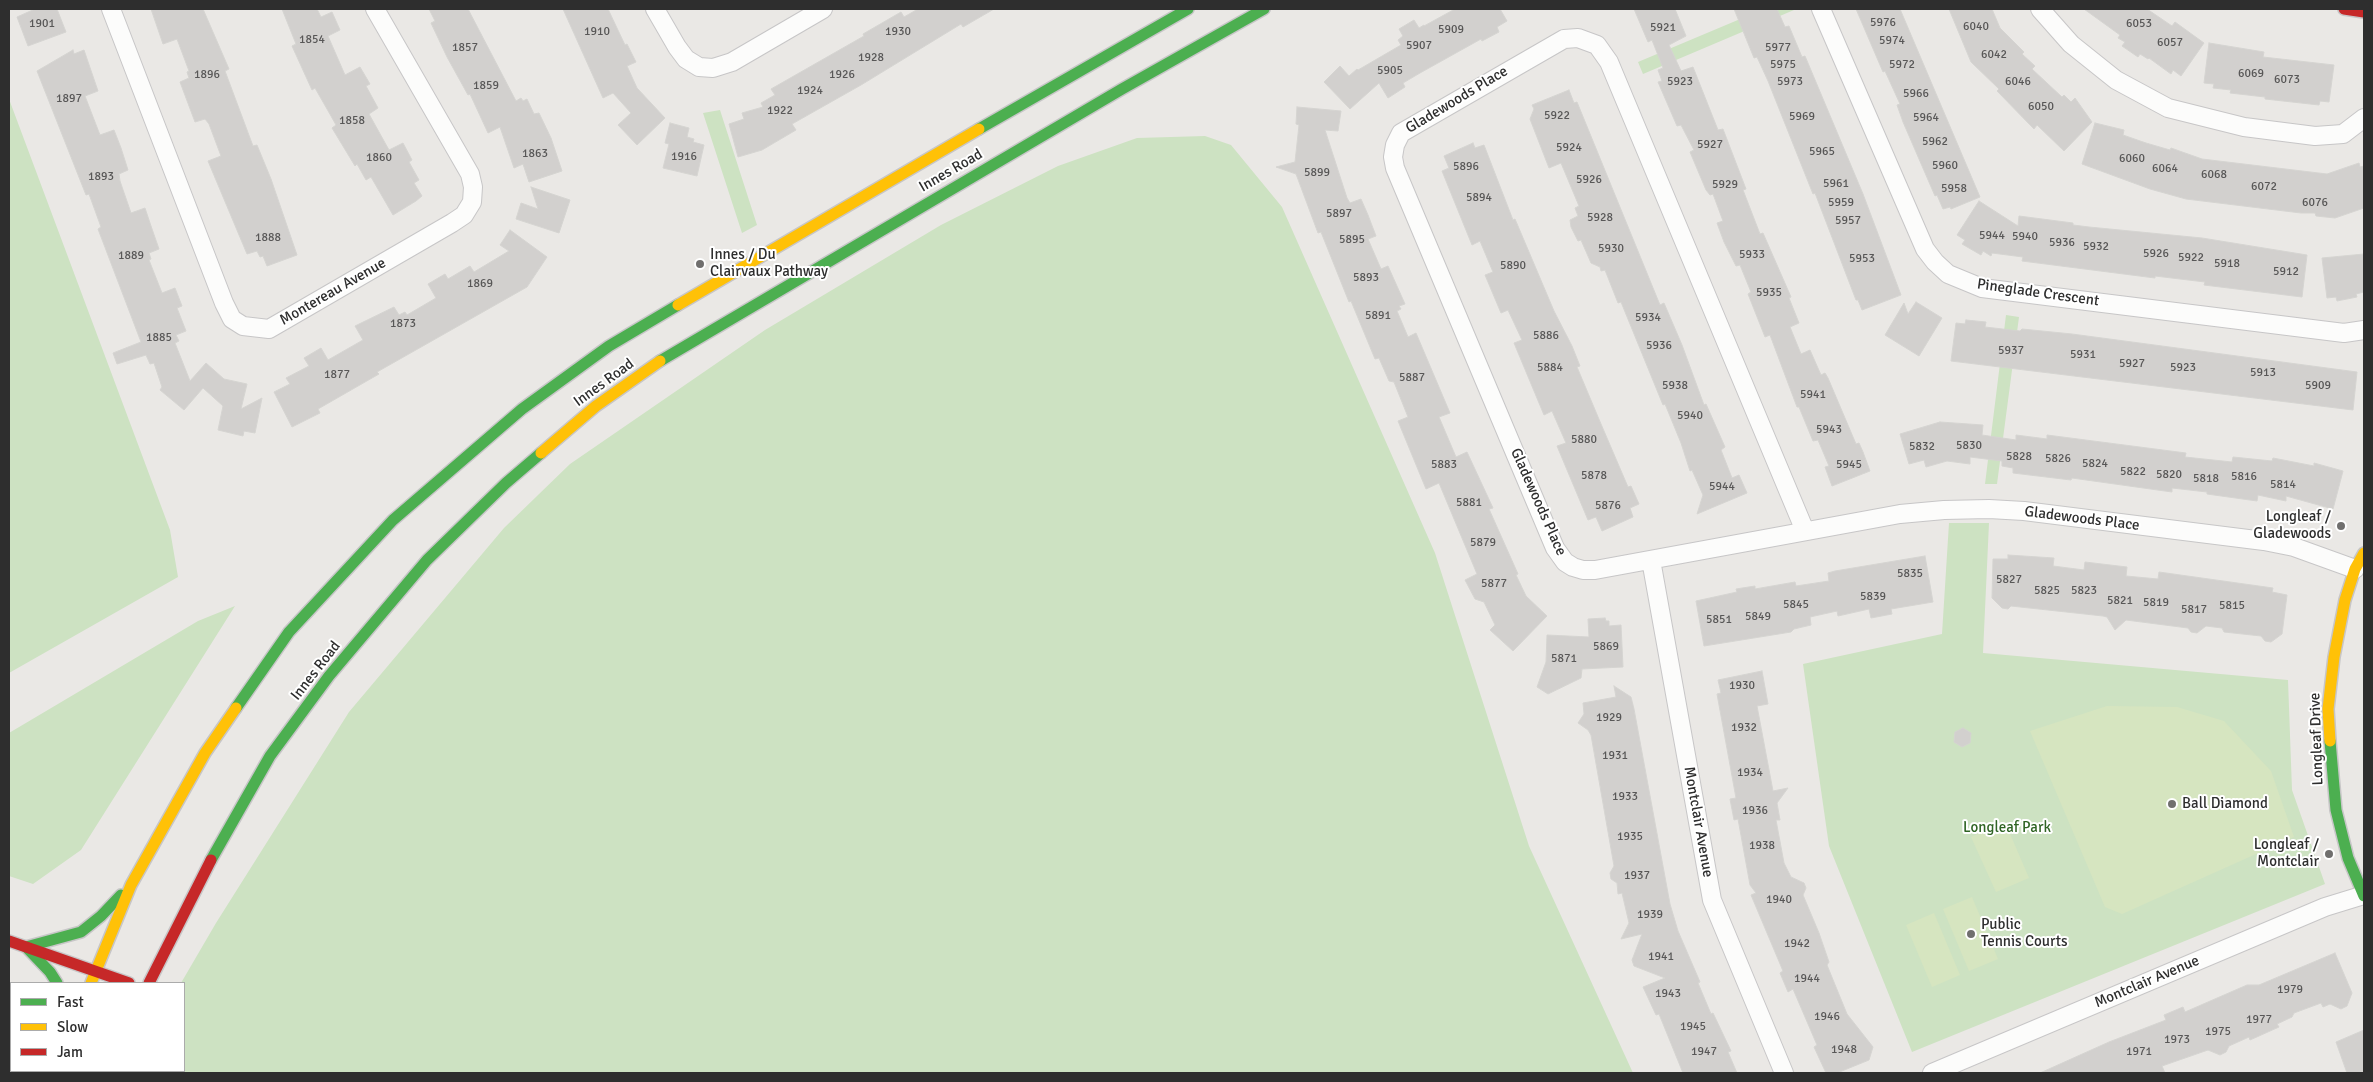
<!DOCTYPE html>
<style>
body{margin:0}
#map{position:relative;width:2373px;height:1082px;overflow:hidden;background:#eae8e5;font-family:Signika,sans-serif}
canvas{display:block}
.frame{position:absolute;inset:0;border:10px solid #2e2e2e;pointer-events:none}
.legend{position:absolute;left:10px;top:982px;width:175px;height:90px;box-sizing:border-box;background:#fff;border:1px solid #ababab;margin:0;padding:6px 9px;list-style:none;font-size:15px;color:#2e2e2e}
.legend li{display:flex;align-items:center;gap:10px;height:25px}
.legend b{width:25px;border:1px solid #ababab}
</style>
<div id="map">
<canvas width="2373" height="1082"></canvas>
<div class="frame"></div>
<ul class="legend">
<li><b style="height:6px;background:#4caf50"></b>Fast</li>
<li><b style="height:6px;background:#ffc107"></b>Slow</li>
<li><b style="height:6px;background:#c62828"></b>Jam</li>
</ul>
</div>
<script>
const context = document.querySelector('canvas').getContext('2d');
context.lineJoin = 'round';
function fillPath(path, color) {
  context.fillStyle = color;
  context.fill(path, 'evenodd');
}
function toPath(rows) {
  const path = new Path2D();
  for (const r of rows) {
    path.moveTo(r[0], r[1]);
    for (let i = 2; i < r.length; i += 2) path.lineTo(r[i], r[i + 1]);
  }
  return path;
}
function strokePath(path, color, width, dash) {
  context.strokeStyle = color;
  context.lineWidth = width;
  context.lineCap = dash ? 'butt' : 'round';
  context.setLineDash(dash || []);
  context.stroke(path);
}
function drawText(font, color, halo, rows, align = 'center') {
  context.font = font + ' Signika,sans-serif';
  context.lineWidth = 4;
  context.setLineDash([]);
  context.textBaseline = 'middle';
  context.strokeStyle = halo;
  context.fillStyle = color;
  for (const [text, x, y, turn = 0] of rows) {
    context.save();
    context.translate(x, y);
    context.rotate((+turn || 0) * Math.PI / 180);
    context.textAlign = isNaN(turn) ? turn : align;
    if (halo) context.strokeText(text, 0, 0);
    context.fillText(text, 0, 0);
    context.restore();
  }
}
const green = toPath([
 [1764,9,1794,10,1643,74,1638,62],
 [9,99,170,530,178,577,9,673],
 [720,110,757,225,742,233,703,113],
 [1205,136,1231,145,1282,207,1435,553,1529,846,1633,1073,142,1073,143,1071,184,1071,184,983,181,983,216,923,349,712,504,528,570,464,765,330,941,225,1058,166,1137,138],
 [2006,315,2019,317,1997,484,1985,484],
 [1949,523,1989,523,1983,653,2288,680,2292,790,2325,884,1912,1052,1829,846,1803,664,1942,634],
 [235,606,81,850,33,884,9,876,9,733,198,621]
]);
const pitch = toPath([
 [2107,706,2177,707,2224,721,2271,771,2294,837,2122,914,2105,907,2030,731],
 [2005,822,2029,878,1996,892,1971,837],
 [1972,897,1998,959,1969,971,1943,909],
 [1934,913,1960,975,1932,987,1906,925]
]);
const building = toPath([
 [35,9,57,9,66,32,28,46,17,17,35,9],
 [151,9,203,9,229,69,225,71,253,146,257,145,271,179,297,255,267,266,263,256,260,257,257,251,247,254,208,161,221,156,209,124,205,119,195,122,180,82,189,78,187,72,189,71,177,39,163,44,151,9],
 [282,9,317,9,321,17,332,12,340,30,328,36,345,75,360,67,370,84,366,86,378,108,369,114,389,150,403,143,412,160,409,162,419,180,414,183,422,196,416,201,393,215,371,177,366,180,357,164,355,166,332,128,336,125,331,116,315,88,312,90,292,46,296,44,282,9],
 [429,9,468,9,516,101,521,98,523,101,527,99,534,114,539,113,551,138,562,171,529,182,523,164,514,168,500,127,488,133,470,94,468,95,447,57,431,23,435,21,429,9],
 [563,9,608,9,625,45,627,44,636,62,627,66,637,88,665,118,637,145,618,125,631,113,613,93,603,98,563,9],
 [918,9,994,9,963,27,961,24,861,85,792,124,796,130,762,150,738,157,729,124,744,119,742,113,763,107,761,103,775,95,771,89,864,36,863,34,901,12,904,17,918,9],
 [1455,9,1500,9,1507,21,1497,27,1499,32,1482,41,1481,39,1420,73,1403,83,1405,87,1388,98,1379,83,1350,109,1324,82,1340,66,1349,76,1357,69,1358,70,1401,45,1398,40,1403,36,1399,29,1414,20,1419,28,1424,25,1424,26,1455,9],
 [1634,9,1675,9,1686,36,1669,45,1681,71,1693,67,1718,130,1723,129,1746,189,1743,190,1760,234,1763,233,1791,297,1789,298,1799,323,1790,327,1801,354,1810,350,1821,375,1825,373,1828,378,1856,444,1859,443,1863,452,1870,471,1832,486,1825,467,1829,466,1818,440,1813,441,1799,407,1797,407,1770,335,1765,337,1748,294,1751,292,1740,265,1736,266,1724,242,1717,223,1723,221,1713,194,1710,195,1706,190,1690,152,1694,150,1681,125,1677,126,1658,82,1662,81,1658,70,1663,68,1652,40,1648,42,1634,9],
 [1734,9,1777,9,1785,27,1789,26,1802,57,1805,56,1863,194,1901,295,1862,310,1858,300,1856,300,1815,193,1813,194,1768,81,1757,57,1754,58,1734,9],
 [1856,9,1900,9,1980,197,1951,209,1950,207,1943,209,1937,195,1935,196,1903,122,1897,105,1900,104,1885,71,1883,72,1856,9],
 [1949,9,1992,9,2000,28,2024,52,2022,54,2035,66,2032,69,2062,97,2064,95,2071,102,2075,98,2092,122,2064,151,2037,125,2034,129,1997,91,1999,89,1971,62,1949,9],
 [2084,9,2147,9,2172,26,2175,22,2204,43,2181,76,2173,70,2171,74,2149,58,2148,59,2140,54,2138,57,2122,46,2125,42,2118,38,2120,35,2084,9],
 [2209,43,2264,52,2263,57,2334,65,2329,102,2320,101,2319,105,2265,99,2265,97,2230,93,2231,90,2213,88,2214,84,2204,83,2209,43],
 [73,50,74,54,84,50,98,91,85,96,100,135,114,130,121,148,128,170,119,174,120,181,131,213,145,208,151,226,159,249,149,253,151,259,149,260,162,293,175,288,182,306,177,308,186,331,176,335,179,341,175,343,190,381,206,363,224,379,247,384,241,409,262,398,255,433,244,431,243,436,218,430,223,406,203,388,184,410,160,390,162,387,154,363,150,364,146,355,117,364,113,353,141,342,98,229,101,227,89,194,86,195,37,71,73,50],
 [1569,90,1574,103,1577,102,1660,305,1664,303,1682,345,1704,405,1706,404,1725,447,1721,450,1732,478,1739,475,1747,493,1697,514,1703,495,1692,470,1690,471,1681,443,1665,404,1663,405,1621,302,1618,303,1605,270,1601,271,1600,267,1591,263,1581,240,1578,241,1571,227,1570,220,1578,216,1575,208,1579,206,1561,163,1549,168,1530,119,1534,109,1532,105,1569,90],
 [1297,107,1341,111,1338,131,1325,130,1347,198,1350,203,1361,199,1368,215,1376,236,1368,239,1381,269,1388,266,1405,304,1399,306,1401,309,1397,311,1408,337,1416,333,1450,413,1439,417,1456,457,1467,452,1493,508,1489,509,1518,574,1516,575,1526,596,1547,616,1513,651,1490,630,1495,625,1484,602,1475,599,1465,580,1477,574,1439,483,1426,489,1398,421,1408,417,1394,382,1389,381,1379,358,1375,359,1351,301,1349,302,1321,232,1318,233,1296,174,1276,167,1295,162,1299,125,1296,124,1297,107],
 [670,123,689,128,687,137,694,139,693,142,704,145,697,176,663,168,669,144,665,143,670,123],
 [2095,123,2124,130,2123,135,2146,143,2170,150,2171,148,2202,159,2327,174,2359,163,2360,167,2364,166,2364,208,2335,218,2316,216,2315,213,2301,213,2186,199,2150,189,2082,164,2095,123],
 [1473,143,1475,148,1484,145,1513,220,1515,219,1554,311,1572,346,1580,366,1577,367,1601,424,1628,487,1631,486,1639,504,1630,508,1633,517,1602,531,1596,517,1588,520,1557,446,1566,443,1552,411,1544,415,1514,343,1522,340,1508,310,1501,313,1485,275,1493,272,1480,241,1472,245,1442,171,1449,168,1444,156,1473,143],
 [531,187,570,200,559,233,516,219,521,203,538,209,531,187],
 [1979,201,2018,226,2019,216,2073,223,2073,225,2089,227,2202,238,2307,255,2302,297,2204,285,2205,282,2155,276,2155,278,2022,261,2023,257,1992,253,1991,256,1983,251,1981,255,1962,244,1965,240,1957,235,1979,201],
 [510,230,547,257,527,287,377,372,379,374,318,409,320,413,292,427,274,392,290,384,286,378,309,366,304,358,321,348,328,360,363,340,355,326,394,307,399,315,405,312,407,315,436,298,428,284,445,274,448,279,470,266,474,272,509,251,500,245,510,230],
 [2364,254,2364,292,2356,294,2357,297,2337,301,2336,297,2327,298,2322,258,2364,254],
 [1916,302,1942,318,1919,356,1885,335,1904,303,1908,314,1916,302],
 [1966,320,1986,322,1985,327,2020,331,2022,329,2072,334,2357,372,2353,410,1951,361,1956,323,1965,324,1966,320],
 [1940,422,1983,425,1982,435,2016,440,2016,435,2047,439,2047,435,2186,453,2185,457,2232,462,2233,457,2272,461,2273,458,2314,466,2314,463,2343,471,2333,509,2286,496,2286,501,2258,495,2257,501,2207,494,2207,492,2172,488,2172,492,2072,478,2071,480,2013,473,2013,468,2002,466,2002,461,1970,457,1970,464,1947,461,1926,467,1924,460,1909,464,1900,434,1940,422],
 [2008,555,2054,558,2053,566,2084,570,2085,562,2127,567,2126,576,2158,579,2159,572,2273,588,2272,592,2287,595,2282,634,2271,642,2265,641,2261,636,2224,632,2222,628,2206,626,2197,633,2191,632,2188,628,2126,620,2115,630,2107,617,2103,616,2011,606,2008,609,2002,608,1992,598,1993,559,2008,559,2008,555],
 [1925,556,1933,602,1891,609,1892,614,1871,618,1869,609,1838,616,1837,611,1810,617,1811,625,1794,629,1791,632,1704,646,1696,601,1737,592,1736,589,1755,586,1755,589,1795,582,1796,586,1829,581,1828,573,1835,571,1925,556],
 [1605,618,1606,621,1609,621,1609,626,1621,625,1623,667,1582,669,1581,678,1548,694,1537,687,1546,662,1547,635,1589,637,1588,619,1605,618],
 [1762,671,1768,704,1757,706,1773,791,1788,788,1777,803,1780,820,1776,820,1784,863,1791,877,1804,883,1806,888,1803,895,1819,933,1829,962,1827,965,1847,1014,1873,1047,1869,1060,1837,1073,1826,1073,1814,1047,1817,1045,1793,989,1788,992,1780,973,1783,971,1751,895,1756,893,1750,885,1738,819,1734,820,1730,799,1736,798,1717,694,1721,693,1718,680,1762,671],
 [1614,686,1631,697,1634,709,1670,904,1678,931,1700,982,1698,983,1711,1014,1713,1013,1731,1051,1728,1052,1737,1073,1683,1073,1659,1014,1656,1015,1643,987,1665,978,1634,966,1632,960,1642,934,1621,939,1629,923,1622,893,1618,894,1617,883,1611,879,1610,873,1614,866,1591,735,1588,730,1578,723,1584,714,1583,703,1616,697,1614,686],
 [1963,728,1971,733,1970,743,1962,747,1954,742,1955,732,1963,728],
 [2335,953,2352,993,2347,1006,2341,1009,2330,1004,2323,1007,2321,1003,2294,1013,2292,1017,2277,1024,2279,1027,2250,1040,2249,1037,2229,1046,2226,1052,2220,1055,2208,1050,2162,1066,2165,1073,2040,1073,2109,1042,2166,1020,2164,1015,2183,1007,2185,1012,2247,985,2259,985,2335,953],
 [2364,1030,2364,1073,2347,1073,2336,1042,2364,1030]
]);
const street = toPath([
 [111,9,224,303,232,319,243,326,269,329,452,223,464,215,472,202,473,187,470,174,375,9],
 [655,9,677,47,686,59,699,67,713,68,732,62,823,9],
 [1821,9,1925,249,1935,262,1948,274,1982,288,2344,333,2364,330],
 [2040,9,2071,44,2116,80,2168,108,2244,127,2315,136,2343,134,2364,118],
 [1805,531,1609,62,1597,45,1578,38,1564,39,1401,133,1395,145,1393,157,1395,168,1555,548,1565,562,1573,567,1583,570,1595,570,1900,514,1944,510,1989,509,2024,511,2264,541,2294,547,2355,569],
 [1651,560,1712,900,1784,1073],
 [1932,1073,2325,907,2364,895]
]);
const fast = toPath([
 [979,129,1188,9],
 [660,361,1122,89,1264,9],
 [236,708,289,632,393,520,522,409,609,346,678,305],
 [2330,741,2336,810,2348,858,2364,896],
 [211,860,270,756,329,676,427,560,506,483,541,453],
 [26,947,81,932,101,916,121,895],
 [28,949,50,972,57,983],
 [59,1073,60,1071],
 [114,1073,115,1071]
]);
const slow = toPath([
 [678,305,979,129],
 [541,453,596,406,660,361],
 [2330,741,2328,709,2334,657,2345,600,2355,569,2364,553],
 [91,983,131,885,205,753,236,708]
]);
const jam = toPath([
 [2344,9,2364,12],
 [9,941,129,983],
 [149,983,211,860]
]);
const markers = [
 [700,264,5,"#706f6e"],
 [2341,526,5,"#706f6e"],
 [2172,804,5,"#706f6e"],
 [2329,854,5,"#706f6e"],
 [1971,934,5,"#706f6e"]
];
const numberNames = [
 ["5976",1883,23],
 ["1901",42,24],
 ["6053",2139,24],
 ["6040",1976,27],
 ["5921",1663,28],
 ["5909",1451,30],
 ["1910",597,32],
 ["1930",898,32],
 ["1854",312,40],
 ["5974",1892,41],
 ["6057",2170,43],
 ["5907",1419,46],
 ["1857",465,48],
 ["5977",1778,48],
 ["6042",1994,55],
 ["1928",871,58],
 ["5975",1783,65],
 ["5972",1902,65],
 ["5905",1390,71],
 ["6069",2251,74],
 ["1896",207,75],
 ["1926",842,75],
 ["6073",2287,80],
 ["5923",1680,82],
 ["5973",1790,82],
 ["6046",2018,82],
 ["1859",486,86],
 ["1924",810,91],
 ["5966",1916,94],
 ["1897",69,99],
 ["6050",2041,107],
 ["1922",780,111],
 ["5922",1557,116],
 ["5969",1802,117],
 ["5964",1926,118],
 ["1858",352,121],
 ["5962",1935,142],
 ["5927",1710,145],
 ["5924",1569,148],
 ["5965",1822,152],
 ["1863",535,154],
 ["1916",684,157],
 ["1860",379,158],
 ["6060",2132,159],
 ["5960",1945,166],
 ["5896",1466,167],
 ["6064",2165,169],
 ["5899",1317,173],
 ["6068",2214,175],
 ["1893",101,177],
 ["5926",1589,180],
 ["5961",1836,184],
 ["5929",1725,185],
 ["6072",2264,187],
 ["5958",1954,189],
 ["5894",1479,198],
 ["5959",1841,203],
 ["6076",2315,203],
 ["5897",1339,214],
 ["5928",1600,218],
 ["5957",1848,221],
 ["5944",1992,236],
 ["5940",2025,237],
 ["1888",268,238],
 ["5895",1352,240],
 ["5936",2062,243],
 ["5932",2096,247],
 ["5930",1611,249],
 ["5926",2156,254],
 ["5933",1752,255],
 ["1889",131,256],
 ["5922",2191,258],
 ["5953",1862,259],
 ["5918",2227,264],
 ["5890",1513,266],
 ["5912",2286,272],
 ["5893",1366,278],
 ["1869",480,284],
 ["5935",1769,293],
 ["5891",1378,316],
 ["5934",1648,318],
 ["1873",403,324],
 ["5886",1546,336],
 ["1885",159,338],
 ["5936",1659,346],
 ["5937",2011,351],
 ["5931",2083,355],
 ["5927",2132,364],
 ["5884",1550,368],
 ["5923",2183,368],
 ["5913",2263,373],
 ["1877",337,375],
 ["5887",1412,378],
 ["5938",1675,386],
 ["5909",2318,386],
 ["5941",1813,395],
 ["5940",1690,416],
 ["5943",1829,430],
 ["5880",1584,440],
 ["5830",1969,446],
 ["5832",1922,447],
 ["5828",2019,457],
 ["5826",2058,459],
 ["5824",2095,464],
 ["5883",1444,465],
 ["5945",1849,465],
 ["5822",2133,472],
 ["5820",2169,475],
 ["5878",1594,476],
 ["5816",2244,477],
 ["5818",2206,479],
 ["5814",2283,485],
 ["5944",1722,487],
 ["5881",1469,503],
 ["5876",1608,506],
 ["5879",1483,543],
 ["5835",1910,574],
 ["5827",2009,580],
 ["5877",1494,584],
 ["5825",2047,591],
 ["5823",2084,591],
 ["5839",1873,597],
 ["5821",2120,601],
 ["5819",2156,603],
 ["5845",1796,605],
 ["5815",2232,606],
 ["5817",2194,610],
 ["5849",1758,617],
 ["5851",1719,620],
 ["5869",1606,647],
 ["5871",1564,659],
 ["1930",1742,686],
 ["1929",1609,718],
 ["1932",1744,728],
 ["1931",1615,756],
 ["1934",1750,773],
 ["1933",1625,797],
 ["1936",1755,811],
 ["1935",1630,837],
 ["1938",1762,846],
 ["1937",1637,876],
 ["1940",1779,900],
 ["1939",1650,915],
 ["1942",1797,944],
 ["1941",1661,957],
 ["1944",1807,979],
 ["1979",2290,990],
 ["1943",1668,994],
 ["1946",1827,1017],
 ["1977",2259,1020],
 ["1945",1693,1027],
 ["1975",2218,1032],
 ["1973",2177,1040],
 ["1948",1844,1050],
 ["1947",1704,1052],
 ["1971",2139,1052]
];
const streetNames = [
 ["Gladewoods Place",1457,100,-31],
 ["Innes Road",951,171,-30],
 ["Montereau Avenue",333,292,-30],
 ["Pineglade Crescent",2038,293,8],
 ["Innes Road",604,383,-36],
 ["Gladewoods Place",1538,502,66],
 ["Gladewoods Place",2082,519,7],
 ["Innes Road",316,671,-52],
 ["Longleaf Drive",2317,739,-92],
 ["Montclair Avenue",1698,822,80],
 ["Montclair Avenue",2147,982,-23]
];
const poiNames = [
 ["Innes / Du",710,255],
 ["Clairvaux Pathway",710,272],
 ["Longleaf /",2331,517,"right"],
 ["Gladewoods",2331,534,"right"],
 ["Ball Diamond",2182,804],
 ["Longleaf /",2319,845,"right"],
 ["Montclair",2319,862,"right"],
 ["Public",1981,925],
 ["Tennis Courts",1981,942]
];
const parkNames = [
 ["Longleaf Park",2007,828]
];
fillPath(green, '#cde2c2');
fillPath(pitch, '#d6e5c0');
fillPath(building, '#d2d0ce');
strokePath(building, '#d5d4d1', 1);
strokePath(street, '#c7c6c7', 20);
strokePath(fast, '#c7c6c7', 14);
strokePath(slow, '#c7c6c7', 14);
strokePath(jam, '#c7c6c7', 14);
strokePath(street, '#fcfcfb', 18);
strokePath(fast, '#4caf50', 11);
strokePath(slow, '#ffc107', 11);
strokePath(jam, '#c62828', 11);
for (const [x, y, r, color] of markers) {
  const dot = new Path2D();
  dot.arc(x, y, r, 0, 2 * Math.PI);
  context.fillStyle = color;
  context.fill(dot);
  strokePath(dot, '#fff', 2);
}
drawText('12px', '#585757', null, numberNames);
drawText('15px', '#2e2e2e', '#fff', streetNames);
drawText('15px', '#2e2e2e', '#fff', poiNames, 'left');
drawText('15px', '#2f6424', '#fff', parkNames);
</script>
